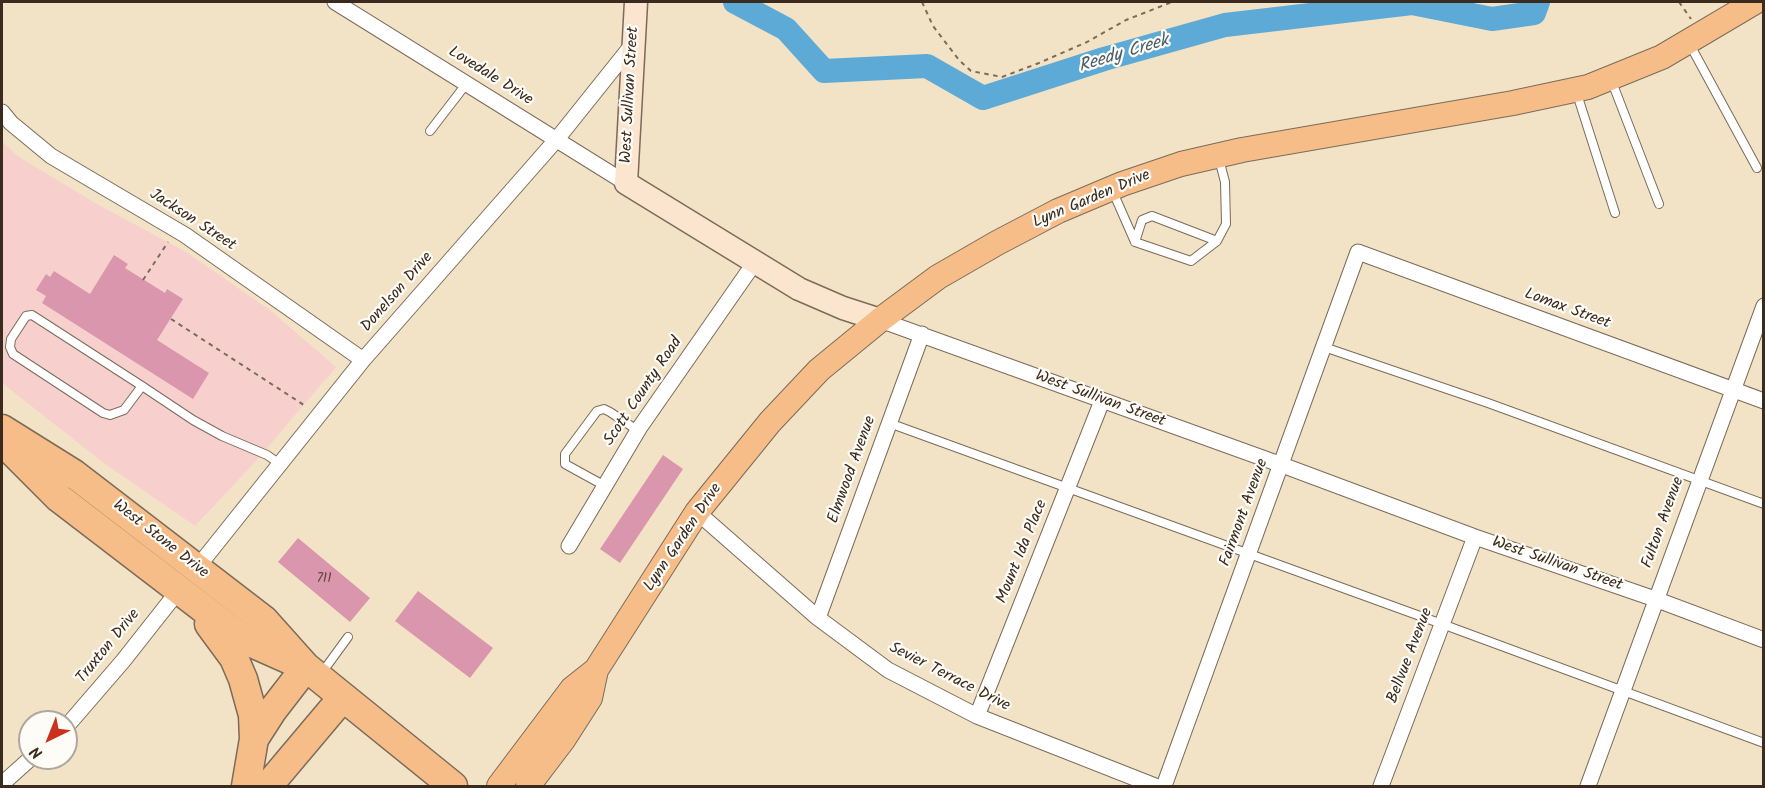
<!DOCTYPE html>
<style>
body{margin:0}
#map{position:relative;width:1765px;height:788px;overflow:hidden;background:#f2e3c6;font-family:Kalam,sans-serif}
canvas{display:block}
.frame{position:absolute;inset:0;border:3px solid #3b2a1e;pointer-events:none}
.north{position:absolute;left:18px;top:710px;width:60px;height:60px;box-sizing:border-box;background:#fdfcf7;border:2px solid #afa8a0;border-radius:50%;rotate:223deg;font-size:16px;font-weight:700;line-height:24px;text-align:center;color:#3b2a1e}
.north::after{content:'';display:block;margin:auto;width:21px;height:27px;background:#c8321e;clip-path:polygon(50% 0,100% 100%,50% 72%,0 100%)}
</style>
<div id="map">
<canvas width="1765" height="788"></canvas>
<div class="frame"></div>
<div class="north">N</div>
</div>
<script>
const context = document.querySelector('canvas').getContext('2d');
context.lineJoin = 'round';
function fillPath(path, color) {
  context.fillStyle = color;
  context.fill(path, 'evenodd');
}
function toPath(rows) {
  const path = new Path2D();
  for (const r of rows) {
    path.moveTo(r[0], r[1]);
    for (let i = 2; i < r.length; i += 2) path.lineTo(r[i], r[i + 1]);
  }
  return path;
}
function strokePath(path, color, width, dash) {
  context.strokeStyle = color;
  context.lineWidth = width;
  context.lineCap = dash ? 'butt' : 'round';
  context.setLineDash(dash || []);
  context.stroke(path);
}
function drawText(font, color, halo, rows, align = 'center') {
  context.font = font + ' Kalam,sans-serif';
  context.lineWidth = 4.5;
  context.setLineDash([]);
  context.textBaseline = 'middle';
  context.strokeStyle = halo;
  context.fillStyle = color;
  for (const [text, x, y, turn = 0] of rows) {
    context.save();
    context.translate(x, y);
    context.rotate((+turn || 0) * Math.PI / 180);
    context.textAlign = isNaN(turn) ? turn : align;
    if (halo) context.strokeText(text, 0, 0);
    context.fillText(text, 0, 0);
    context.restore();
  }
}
const built = toPath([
 [2,141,16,155,95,203,186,252,270,310,336,367,256,461,195,526,105,464,2,383]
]);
const river = toPath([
 [735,2,786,29,824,71,927,66,983,98,1104,59,1225,25,1412,3,1492,19,1534,13,1538,2]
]);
const building = toPath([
 [114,255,128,264,125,268,165,293,167,289,183,299,157,340,209,373,193,399,42,303,46,296,36,290,46,274,50,277,54,271,90,294],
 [663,455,683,469,620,563,600,549],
 [298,538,370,598,350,622,278,562],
 [418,591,493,648,470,678,395,621]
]);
const path = toPath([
 [922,2,933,26,959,60,971,71,1002,77,1039,63,1087,42,1126,20,1172,2],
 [1679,2,1691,19],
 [143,280,168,242],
 [171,319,307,407]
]);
const lane = toPath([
 [1689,43,1757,168],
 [1612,82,1659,204],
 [1577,94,1615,213],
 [430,131,467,83],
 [1113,192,1135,242,1191,261,1217,241,1226,224,1225,182,1219,159],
 [1135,242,1142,220,1152,216,1217,241],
 [1324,347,1488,403,1764,504],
 [142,386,124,410,110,415,103,413,13,354,10,347,11,339,26,316,32,315,142,386,193,420,222,436,267,455,280,464],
 [889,423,1442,624,1764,743],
 [605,486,565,464,565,454,597,411,604,409,610,412,637,430],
 [321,674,348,637]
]);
const street = toPath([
 [335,2,626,183],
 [2,112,11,123,51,156,185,235,363,360],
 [880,320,1282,465,1475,537,1655,599,1764,640],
 [697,512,818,618,888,670,977,716,1155,786],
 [569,546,640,427,755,262],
 [196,569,363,360,557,139,633,44],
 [818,618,922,334],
 [977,716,1102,401],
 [66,727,123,661,179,590],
 [2,784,31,758],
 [1164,786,1358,252,1764,401],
 [1381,786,1475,537],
 [1588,786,1764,306]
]);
const secondary = toPath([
 [636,2,626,183,799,289,843,308,880,320]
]);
const primary = toPath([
 [499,786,572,689,596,670,697,512,770,422,819,370,880,320,938,277,997,243,1058,211,1122,184,1181,164,1242,150,1513,103,1588,87,1662,57,1755,2],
 [528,786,563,740,590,698,596,670]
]);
const highway = toPath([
 [2,429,74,474,264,620,306,667,453,786],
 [5,444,59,498,243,639,297,663],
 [209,624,234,658,243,679,253,715,254,739,246,786],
 [254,739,272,711,306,667],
 [268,786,343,697]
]);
const numberNames = [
 ["711",324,580]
];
const streetNames = [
 ["Lovedale Drive",490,77,32],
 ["West Sullivan Street",631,95,-87],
 ["Lynn Garden Drive",1092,200,-23],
 ["Jackson Street",192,221,33],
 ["Donelson Drive",398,293,-49],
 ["Lomax Street",1567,310,20],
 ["Scott County Road",644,392,-56],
 ["West Sullivan Street",1100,400,20],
 ["Elmwood Avenue",853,470,-70],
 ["Fairmont Avenue",1245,513,-70],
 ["Fulton Avenue",1664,523,-70],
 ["Lynn Garden Drive",684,538,-56],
 ["West Stone Drive",160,540,38],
 ["Mount Ida Place",1023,552,-68],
 ["West Sullivan Street",1557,565,19],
 ["Truxton Drive",109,647,-51],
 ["Bellvue Avenue",1411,656,-69],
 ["Sevier Terrace Drive",949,678,27]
];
const waterNames = [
 ["Reedy Creek",1124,55,-17]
];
fillPath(built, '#f7d0cd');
strokePath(river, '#5daad6', 24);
fillPath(building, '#da96ac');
strokePath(lane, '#7b6b59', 10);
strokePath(street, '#7b6b59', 17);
strokePath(secondary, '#7b6b59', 25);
strokePath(primary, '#7b6b59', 26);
strokePath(highway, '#7b6b59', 31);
strokePath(path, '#7b6b59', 2, [4.5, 4.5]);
strokePath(lane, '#fff', 8);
strokePath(street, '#fff', 15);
strokePath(secondary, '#fce5cf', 22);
strokePath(primary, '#f7bd88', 24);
strokePath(highway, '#f7bd88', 28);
drawText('14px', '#634542', null, numberNames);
drawText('16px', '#3b2a1e', '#fdfcf7', streetNames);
drawText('italic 18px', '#495d68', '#fdfcf7', waterNames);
</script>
